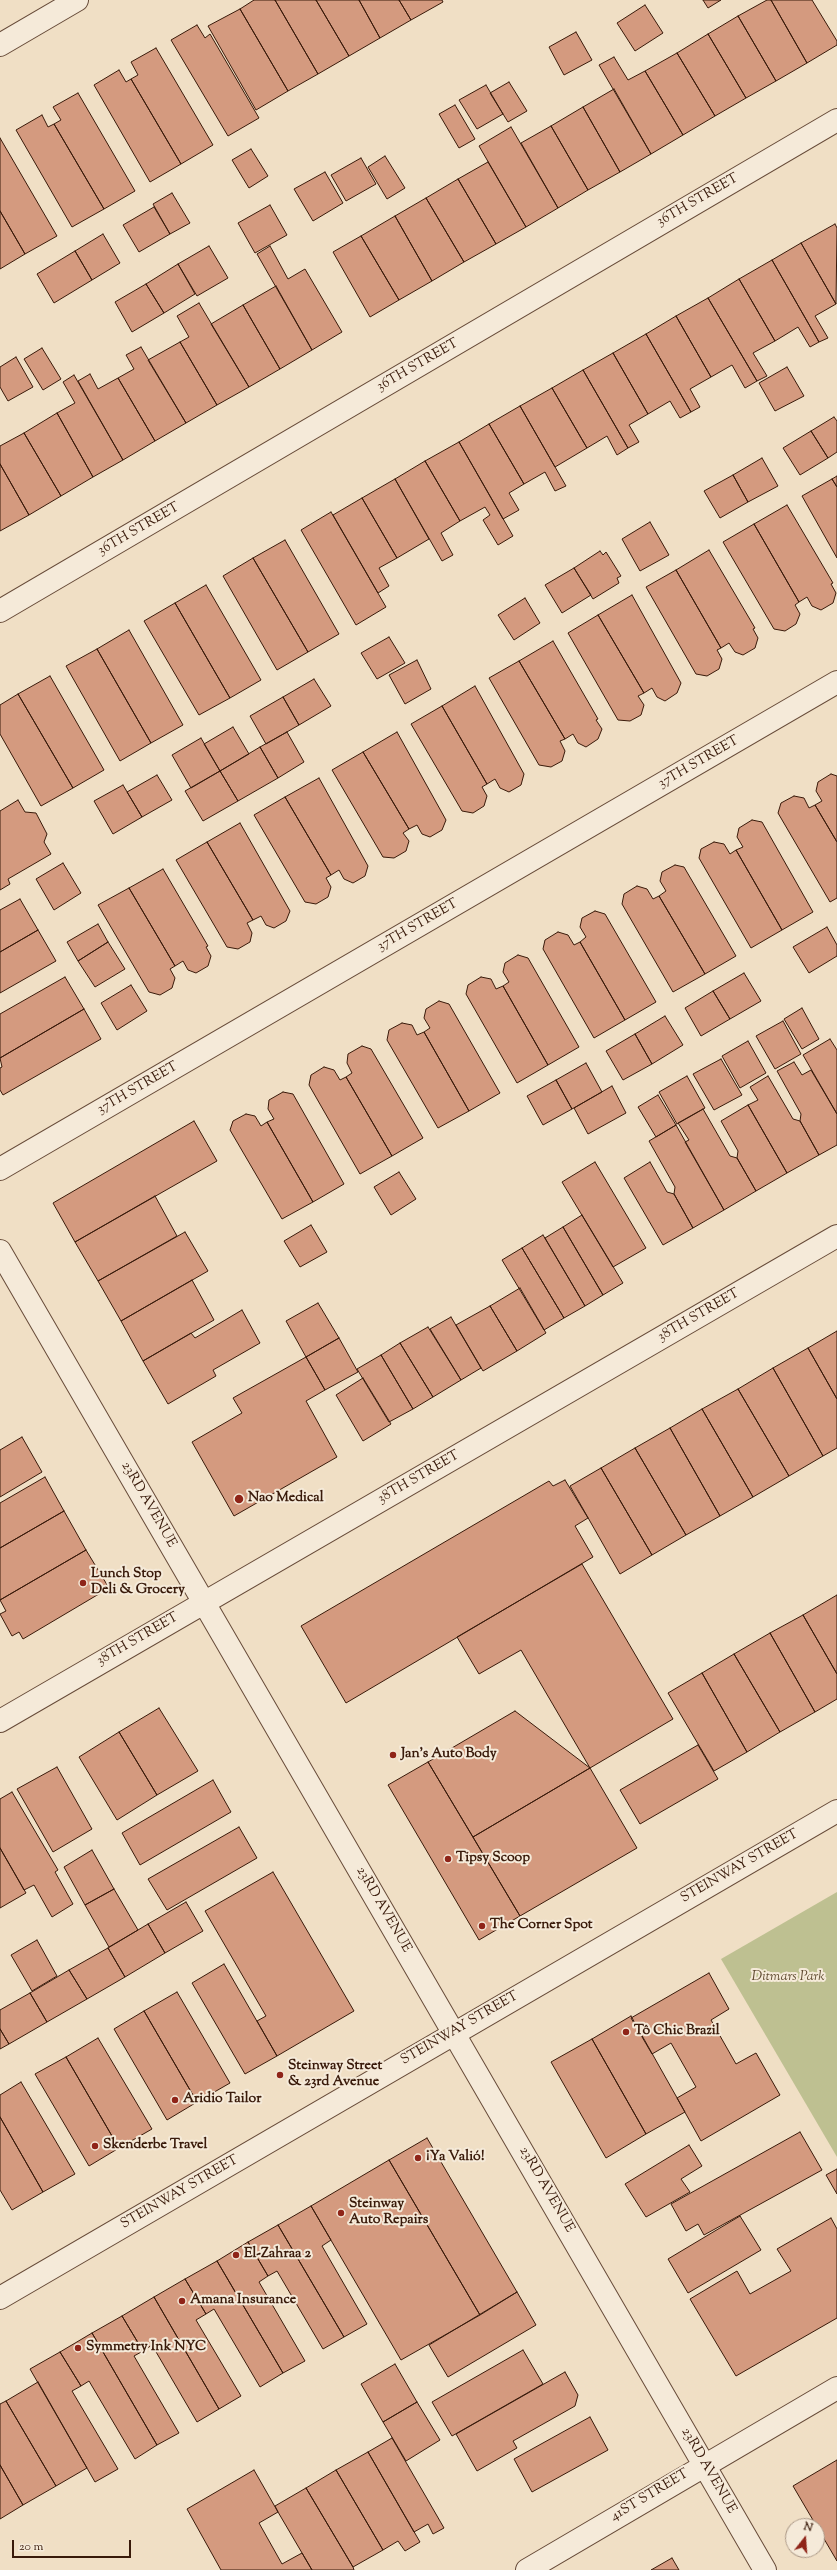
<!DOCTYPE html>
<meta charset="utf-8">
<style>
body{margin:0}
#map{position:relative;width:837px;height:2570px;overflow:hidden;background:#f0dfc5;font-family:"Sorts Mill Goudy",serif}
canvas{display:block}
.north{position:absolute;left:785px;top:2518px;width:40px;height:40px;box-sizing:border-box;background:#f5ead9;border:1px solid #aa9786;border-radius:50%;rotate:17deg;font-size:11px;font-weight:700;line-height:16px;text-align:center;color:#391a0a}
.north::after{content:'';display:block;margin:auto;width:14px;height:18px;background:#8f2418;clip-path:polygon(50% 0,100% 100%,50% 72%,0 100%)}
.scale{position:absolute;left:12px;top:2540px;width:119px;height:18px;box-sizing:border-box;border:2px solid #391a0a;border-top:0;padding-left:5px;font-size:12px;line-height:14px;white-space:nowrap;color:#391a0a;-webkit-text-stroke:3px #f5ead9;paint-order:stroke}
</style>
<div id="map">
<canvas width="837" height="2570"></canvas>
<div class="north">N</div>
<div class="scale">20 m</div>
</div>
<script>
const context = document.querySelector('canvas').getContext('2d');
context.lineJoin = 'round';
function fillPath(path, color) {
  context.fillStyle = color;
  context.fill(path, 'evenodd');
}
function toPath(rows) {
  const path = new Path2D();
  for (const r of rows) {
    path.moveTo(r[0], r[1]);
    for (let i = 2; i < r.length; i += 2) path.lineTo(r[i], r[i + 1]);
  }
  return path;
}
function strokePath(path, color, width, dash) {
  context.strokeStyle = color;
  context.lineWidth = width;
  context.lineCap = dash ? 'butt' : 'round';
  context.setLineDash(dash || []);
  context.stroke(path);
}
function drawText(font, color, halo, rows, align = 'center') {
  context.font = font + ' "Sorts Mill Goudy",serif';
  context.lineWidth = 4;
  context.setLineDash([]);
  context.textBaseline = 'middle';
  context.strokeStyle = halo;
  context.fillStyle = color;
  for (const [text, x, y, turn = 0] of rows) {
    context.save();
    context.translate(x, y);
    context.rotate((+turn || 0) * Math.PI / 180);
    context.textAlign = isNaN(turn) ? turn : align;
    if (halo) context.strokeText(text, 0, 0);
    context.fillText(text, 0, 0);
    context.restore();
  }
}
const green = toPath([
 [837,1892,837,2157,721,1959]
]);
const building = toPath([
 [254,0,275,0,318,74,288,91,240,9,254,0],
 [275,0,316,0,349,56,318,74,275,0],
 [316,0,359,0,380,38,349,56,316,0],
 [359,0,399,0,411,20,380,38,359,0],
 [399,0,442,0,443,2,411,20,399,0],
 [703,0,721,0,708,8,703,0],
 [767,0,771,0,807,63,776,81,738,16,767,0],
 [771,0,812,0,837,41,837,45,807,63,771,0],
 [645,5,663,33,635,51,617,23,645,5],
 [240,9,288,91,256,110,208,26,240,9],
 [738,16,776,81,746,98,708,34,738,16],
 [197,25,205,38,210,34,259,118,228,136,171,40,197,25],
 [576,32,592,60,564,75,549,47,576,32],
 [708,34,746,98,715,116,677,53,708,34],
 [156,48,213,145,181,164,131,79,138,75,131,62,156,48],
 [677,53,715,116,683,135,645,71,677,53],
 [614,57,628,80,645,71,683,135,651,154,599,65,614,57],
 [119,70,126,82,131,79,181,164,150,182,94,85,119,70],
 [509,82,527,111,508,122,490,93,509,82],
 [486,85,503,114,477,129,459,100,486,85],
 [614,89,651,154,620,172,583,107,614,89],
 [78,93,135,191,104,209,54,124,61,120,53,107,78,93],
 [455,105,475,139,459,148,439,114,455,105],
 [583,107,620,172,588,190,551,126,583,107],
 [42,115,48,127,54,124,104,209,72,227,16,130,42,115],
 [551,126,588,190,558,208,521,143,551,126],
 [511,127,558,208,526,227,479,146,511,127],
 [0,138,57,236,25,254,0,211,0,138],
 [251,149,268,176,249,188,232,160,251,149],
 [385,156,405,188,387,199,368,167,385,156],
 [361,158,376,184,346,201,331,175,361,158],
 [488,162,526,227,496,244,458,179,488,162],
 [325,172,343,203,313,221,294,189,325,172],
 [458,179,496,244,464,262,426,198,458,179],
 [172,193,190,223,170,234,153,204,172,193],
 [426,198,464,262,432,281,395,216,426,198],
 [270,205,287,235,255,253,238,223,270,205],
 [154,207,170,234,139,252,123,225,154,207],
 [0,211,25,254,0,269,0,211],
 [395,216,432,281,399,300,361,236,395,216],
 [835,224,837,228,836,304,801,243,835,224],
 [103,234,120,263,92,280,75,251,103,234],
 [361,236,399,300,370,317,333,252,361,236],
 [801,243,836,304,815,316,828,338,819,342,772,260,801,243],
 [209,246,228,278,197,296,178,264,209,246],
 [270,246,288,279,305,269,342,332,312,350,257,254,270,246],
 [75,251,92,280,54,303,37,274,75,251],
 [772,260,819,342,810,347,798,327,775,341,739,279,772,260],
 [178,264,195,294,164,313,146,284,178,264],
 [739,279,775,341,753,353,767,376,757,381,708,298,739,279],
 [146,284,164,313,132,332,115,302,146,284],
 [276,286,312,350,280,369,243,305,276,286],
 [708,298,757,381,745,388,732,365,711,377,676,316,708,298],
 [199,303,249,387,217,405,180,342,189,337,177,316,199,303],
 [243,305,280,369,249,387,211,324,243,305],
 [676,316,711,377,690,389,700,407,691,412,646,334,676,316],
 [646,334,691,412,680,418,670,401,648,414,613,353,646,334],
 [180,342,217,405,186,423,148,360,180,342],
 [141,347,186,423,155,441,118,378,134,369,126,355,141,347],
 [42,348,61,379,43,390,24,359,42,348],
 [613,353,648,414,629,425,639,442,628,448,583,370,613,353],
 [16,357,33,387,8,401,0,387,0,367,16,357],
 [787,367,804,396,775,411,759,383,787,367],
 [583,370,628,448,617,455,607,436,587,448,552,388,583,370],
 [90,374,98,389,118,378,155,441,123,460,78,381,90,374],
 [74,375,123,460,93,477,57,413,75,403,63,382,74,375],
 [552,388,587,448,555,467,520,406,552,388],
 [520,406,566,486,555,491,545,472,524,484,489,424,520,406],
 [57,413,93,477,61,496,24,433,57,413],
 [834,417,837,421,837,452,828,458,811,431,834,417],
 [489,424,524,484,509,493,519,510,503,519,459,442,489,424],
 [811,431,828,458,800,475,783,448,811,431],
 [24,433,61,496,29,515,0,464,0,446,24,433],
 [459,442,513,536,498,545,483,520,490,515,485,507,460,521,425,461,459,442],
 [762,458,778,486,748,502,733,475,762,458],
 [425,461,460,521,441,533,453,555,442,561,395,479,425,461],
 [0,464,29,515,0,531,0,464],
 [733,475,748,502,720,518,704,491,733,475],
 [837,476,837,487,832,479,837,476],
 [395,479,429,539,397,558,362,498,395,479],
 [832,479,837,487,837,558,802,496,832,479],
 [362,498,397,558,379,568,389,586,378,593,333,515,362,498],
 [787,505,833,583,831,584,836,593,833,603,821,610,812,606,807,597,799,602,754,524,787,505],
 [331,512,386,607,356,625,301,530,331,512],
 [650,522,669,555,640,571,622,539,650,522],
 [754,524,799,602,795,605,800,614,796,624,785,631,774,629,723,542,754,524],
 [285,540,339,634,308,652,253,558,285,540],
 [709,550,755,628,753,629,758,638,755,648,743,655,735,652,729,643,721,648,676,570,709,550],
 [600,551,603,555,606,552,621,576,617,578,619,583,593,599,574,568,600,551],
 [253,558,308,652,277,670,223,576,253,558],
 [574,568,591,595,562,613,545,585,574,568],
 [676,570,721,648,717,650,722,659,719,669,707,676,696,674,646,587,676,570],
 [206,585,261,680,230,698,175,603,206,585],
 [632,595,681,683,677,693,665,701,657,697,652,688,644,693,598,615,632,595],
 [525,598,540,623,514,640,498,615,525,598],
 [175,603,230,698,199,715,144,621,175,603],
 [598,615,644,693,638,696,644,705,641,715,630,721,618,720,568,633,598,615],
 [129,630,183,725,151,743,97,649,129,630],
 [389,637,405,663,377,679,361,653,389,637],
 [553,641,598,719,596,720,602,729,598,739,586,747,578,743,573,734,565,739,519,661,553,641],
 [97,649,151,743,120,761,66,666,97,649],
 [417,660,431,689,405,704,389,675,417,660],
 [519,661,565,739,560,741,565,751,562,761,551,767,539,765,489,678,519,661],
 [50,676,104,770,73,788,18,694,50,676],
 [314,679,331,706,299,725,283,697,314,679],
 [475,686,524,774,521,785,509,792,500,788,495,779,487,784,442,706,475,686],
 [18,694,73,788,41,806,0,734,0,705,18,694],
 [283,697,299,725,266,744,250,716,283,697],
 [442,706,487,784,482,787,487,796,484,806,473,813,462,811,411,724,442,706],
 [233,727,249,754,220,771,204,744,233,727],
 [287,732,304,762,278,778,260,747,287,732],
 [397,732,446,820,442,830,430,837,422,834,417,825,409,829,363,752,397,732],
 [201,738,220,771,191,788,172,755,201,738],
 [260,747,278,778,238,801,220,771,260,747],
 [363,752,409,829,403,833,409,841,406,851,394,858,383,857,332,770,363,752],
 [220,771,238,801,203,821,185,791,220,771],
 [831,774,837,776,837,842,815,805,822,801,816,791,818,782,831,774],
 [157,775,172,800,142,817,127,792,157,775],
 [319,778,368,866,365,876,353,883,344,879,339,870,331,875,285,797,319,778],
 [123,785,142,817,113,834,94,801,123,785],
 [794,796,804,798,809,808,815,805,837,842,837,898,830,902,778,813,781,803,794,796],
 [285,797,331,875,326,878,331,887,328,897,316,904,305,902,254,815,285,797],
 [18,800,25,812,36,813,47,834,44,842,51,854,8,879,10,884,0,890,0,811,18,800],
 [752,820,762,822,813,912,782,930,736,850,743,847,737,837,739,828,752,820],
 [240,823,290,911,286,921,274,928,266,925,261,916,253,920,207,842,240,823],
 [207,842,253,920,247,923,252,933,250,942,238,949,227,947,176,860,207,842],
 [714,842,724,844,730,854,736,850,782,930,751,948,699,858,701,849,714,842],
 [63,863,81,893,54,910,36,879,63,863],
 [675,865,684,867,736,956,705,974,659,896,666,891,660,881,662,872,675,865],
 [163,869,208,946,206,947,211,956,208,966,196,973,188,970,183,961,175,966,129,888,163,869],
 [637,886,647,889,653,899,659,896,705,974,673,992,622,904,624,894,637,886],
 [129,888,175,966,170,969,175,978,172,988,160,995,149,992,98,905,129,888],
 [20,899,38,930,0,952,0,910,20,899],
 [595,911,605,914,656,1002,625,1020,580,942,586,937,580,927,582,918,595,911],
 [98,924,108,942,78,961,67,942,98,924],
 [827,927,837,945,837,956,809,973,793,947,827,927],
 [38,930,56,961,0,993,0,952,38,930],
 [558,932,568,935,574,945,580,942,625,1020,594,1038,543,949,545,940,558,932],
 [108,942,125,969,95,987,78,961,108,942],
 [518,955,528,958,579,1047,548,1065,503,986,509,982,503,972,505,963,518,955],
 [744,973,761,1001,730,1019,713,991,744,973],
 [65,977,84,1009,0,1058,0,1014,65,977],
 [481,977,491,979,496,989,503,986,548,1065,517,1083,466,994,468,985,481,977],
 [131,985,147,1011,117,1030,101,1003,131,985],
 [713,991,730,1019,701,1036,685,1008,713,991],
 [439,1001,449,1004,500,1093,469,1111,424,1032,430,1028,424,1018,426,1009,439,1001],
 [802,1008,819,1039,802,1049,784,1019,802,1008],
 [84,1009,101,1039,3,1095,0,1090,0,1068,2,1067,0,1058,84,1009],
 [665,1016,683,1045,652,1064,635,1034,665,1016],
 [783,1021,801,1054,775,1069,756,1036,783,1021],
 [402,1023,412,1025,417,1035,424,1032,469,1111,438,1128,387,1040,389,1030,402,1023],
 [635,1034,652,1064,623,1080,606,1051,635,1034],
 [830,1039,837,1050,837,1114,803,1055,830,1039],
 [748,1041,766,1073,740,1088,722,1056,748,1041],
 [362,1046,371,1049,423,1138,392,1156,346,1077,352,1073,347,1063,348,1054,362,1046],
 [721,1059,742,1095,714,1110,693,1074,721,1059],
 [794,1062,802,1075,811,1070,837,1114,837,1145,819,1155,800,1121,801,1114,777,1071,794,1062],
 [586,1063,602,1092,572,1109,556,1080,586,1063],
 [324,1067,334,1070,340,1080,346,1077,392,1156,360,1174,309,1085,311,1075,324,1067],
 [687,1076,705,1108,677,1124,659,1092,687,1076],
 [768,1076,793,1119,800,1121,819,1155,787,1173,748,1105,758,1100,750,1087,768,1076],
 [556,1080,572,1109,543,1125,527,1096,556,1080],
 [612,1086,626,1113,588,1134,574,1108,612,1086],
 [283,1092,293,1094,344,1184,313,1202,267,1122,274,1119,268,1109,269,1100,283,1092],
 [658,1095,676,1125,656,1137,638,1107,658,1095],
 [748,1105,787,1173,756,1191,737,1158,738,1151,721,1121,748,1105],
 [703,1109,730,1156,737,1158,756,1191,724,1210,685,1142,689,1140,678,1123,703,1109],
 [246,1114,255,1116,261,1126,267,1122,313,1202,282,1219,230,1130,233,1121,246,1114],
 [194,1121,217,1161,75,1242,53,1203,194,1121],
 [676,1125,724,1210,693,1228,674,1194,675,1187,649,1141,676,1125],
 [595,1162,646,1248,613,1267,562,1182,595,1162],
 [650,1162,667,1192,674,1194,693,1228,663,1245,624,1178,650,1162],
 [399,1172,416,1199,391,1215,374,1187,399,1172],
 [155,1196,177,1236,98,1281,75,1242,155,1196],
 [582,1215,623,1283,603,1295,563,1227,582,1215],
 [311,1225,327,1252,300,1267,284,1241,311,1225],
 [563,1227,603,1295,585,1306,545,1238,563,1227],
 [185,1232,208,1271,121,1321,98,1281,185,1232],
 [543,1235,585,1306,564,1318,522,1248,543,1235],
 [522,1248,564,1318,544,1330,502,1260,522,1248],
 [192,1280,214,1320,143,1361,121,1321,192,1280],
 [520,1288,546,1333,517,1351,490,1306,520,1288],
 [318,1303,339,1338,306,1357,286,1321,318,1303],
 [490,1306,517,1351,483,1371,456,1325,490,1306],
 [242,1310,260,1343,213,1370,216,1376,168,1404,143,1361,191,1333,195,1338,242,1310],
 [451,1317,481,1368,461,1380,430,1329,451,1317],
 [428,1327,461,1380,433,1397,400,1343,428,1327],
 [837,1331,837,1399,808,1348,837,1331],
 [339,1338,358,1372,325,1390,306,1357,339,1338],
 [400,1343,433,1397,413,1409,381,1355,400,1343],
 [808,1348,837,1399,837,1448,823,1456,773,1368,808,1348],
 [381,1355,413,1409,389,1422,357,1369,381,1355],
 [306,1357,325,1390,306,1401,337,1457,234,1516,192,1442,242,1413,233,1398,306,1357],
 [773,1368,823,1456,789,1476,738,1389,773,1368],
 [363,1378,391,1424,363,1441,336,1395,363,1378],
 [738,1389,789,1476,753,1497,702,1409,738,1389],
 [702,1409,753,1497,720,1516,670,1428,702,1409],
 [670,1428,720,1516,686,1535,635,1448,670,1428],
 [22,1437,42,1472,0,1497,0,1450,22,1437],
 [635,1448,686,1535,652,1555,601,1468,635,1448],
 [601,1468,652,1555,620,1574,570,1486,601,1468],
 [45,1477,64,1511,0,1548,0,1503,45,1477],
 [565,1480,588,1518,575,1526,593,1557,346,1703,301,1626,549,1481,553,1486,565,1480],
 [64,1511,86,1550,0,1600,0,1548,64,1511],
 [86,1550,109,1588,23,1639,19,1632,12,1636,0,1614,6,1611,0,1600,86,1550],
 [582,1564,673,1719,590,1768,521,1650,479,1674,457,1637,582,1564],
 [837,1595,837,1674,803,1615,837,1595],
 [803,1615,837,1674,837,1699,815,1712,770,1633,803,1615],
 [770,1633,815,1712,780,1732,734,1654,770,1633],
 [734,1654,780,1732,747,1752,702,1673,734,1654],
 [702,1673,747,1752,714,1771,668,1693,702,1673],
 [159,1708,198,1771,157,1795,119,1732,159,1708],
 [515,1711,590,1768,473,1837,428,1762,515,1711],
 [119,1732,157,1795,117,1820,79,1757,119,1732],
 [698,1745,718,1779,640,1824,620,1790,698,1745],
 [428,1762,520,1916,479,1940,388,1785,428,1762],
 [57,1767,92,1829,53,1852,17,1789,57,1767],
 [590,1768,637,1848,520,1916,473,1837,590,1768],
 [213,1780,231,1812,140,1865,122,1833,213,1780],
 [12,1792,58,1870,55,1872,73,1904,52,1917,34,1885,24,1890,0,1848,0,1799,12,1792],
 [239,1827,257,1858,167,1910,148,1879,239,1827],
 [0,1848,26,1893,0,1908,0,1848],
 [92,1850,114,1889,85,1905,64,1867,92,1850],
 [273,1872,354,2011,277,2056,257,2021,266,2016,205,1911,273,1872],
 [114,1889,138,1930,109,1947,85,1905,114,1889],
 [186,1902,203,1931,165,1953,148,1924,186,1902],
 [148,1924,165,1953,125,1977,108,1948,148,1924],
 [37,1940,57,1976,32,1991,11,1955,37,1940],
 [108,1948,125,1977,87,1999,69,1970,108,1948],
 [224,1964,277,2056,245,2074,192,1983,224,1964],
 [69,1970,87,1999,47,2022,30,1993,69,1970],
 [709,1973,729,2009,711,2020,736,2064,756,2053,780,2095,701,2141,677,2098,696,2087,671,2043,652,2054,631,2018,709,1973],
 [177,1992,230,2083,197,2102,144,2011,177,1992],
 [30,1993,47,2022,9,2044,0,2029,0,2010,30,1993],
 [144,2011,197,2102,167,2120,114,2029,144,2011],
 [631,2016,685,2112,646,2134,592,2039,631,2016],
 [0,2029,9,2044,0,2049,0,2029],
 [98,2038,152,2129,119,2148,66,2057,98,2038],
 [592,2039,646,2134,606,2158,551,2062,592,2039],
 [66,2057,119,2148,89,2166,35,2074,66,2057],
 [21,2082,75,2174,43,2192,0,2117,0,2095,21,2082],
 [0,2117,43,2192,12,2210,0,2190,0,2117],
 [800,2132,822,2170,704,2235,698,2224,686,2231,671,2204,800,2132],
 [427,2138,517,2292,480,2315,389,2160,427,2138],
 [689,2145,702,2166,681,2179,690,2192,646,2217,625,2184,689,2145],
 [389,2160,480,2315,401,2360,311,2206,389,2160],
 [837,2169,837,2194,826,2175,837,2169],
 [311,2206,331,2240,322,2246,367,2324,344,2337,278,2225,311,2206],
 [740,2216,761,2250,688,2293,668,2259,740,2216],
 [831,2218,837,2229,837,2318,736,2376,690,2299,737,2271,750,2294,791,2271,777,2249,831,2218],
 [278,2225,344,2337,323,2349,277,2271,268,2276,248,2242,278,2225],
 [248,2242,268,2276,259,2282,305,2361,283,2373,217,2261,248,2242],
 [217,2261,283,2373,260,2387,214,2309,206,2314,185,2279,217,2261],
 [185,2279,206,2314,196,2320,241,2396,219,2409,154,2297,185,2279],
 [517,2292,536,2325,448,2377,429,2345,517,2292],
 [154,2297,219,2409,197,2422,152,2345,143,2351,122,2316,154,2297],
 [122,2316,143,2351,134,2356,179,2433,157,2445,92,2333,122,2316],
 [92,2333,157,2445,135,2459,89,2381,81,2386,60,2352,92,2333],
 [523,2350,543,2384,452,2436,432,2402,523,2350],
 [60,2352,81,2386,72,2391,118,2469,95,2482,30,2369,60,2352],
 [395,2364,417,2402,383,2422,361,2384,395,2364],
 [565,2372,578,2395,575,2406,513,2441,517,2448,477,2471,456,2434,565,2372],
 [38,2382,87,2468,56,2486,6,2401,38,2382],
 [6,2401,56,2486,23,2505,0,2465,0,2404,6,2401],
 [417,2402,440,2440,406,2461,383,2422,417,2402],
 [590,2417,608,2450,532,2492,514,2459,590,2417],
 [392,2438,444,2528,433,2534,428,2524,414,2532,368,2452,392,2438],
 [368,2452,420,2542,405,2551,398,2541,383,2550,336,2470,368,2452],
 [837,2460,837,2561,793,2486,837,2460],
 [0,2465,23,2505,0,2519,0,2465],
 [254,2470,278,2512,259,2523,282,2564,302,2553,312,2570,221,2570,187,2509,254,2470],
 [336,2470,383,2550,353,2567,306,2488,336,2470],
 [306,2488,353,2567,354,2570,312,2570,278,2512,275,2506,306,2488],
 [672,2558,679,2570,651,2570,672,2558]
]);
const minor = toPath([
 [0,45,77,0],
 [0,611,837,120],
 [0,1169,837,682],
 [0,1251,765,2570],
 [0,1721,837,1236],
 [527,2570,837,2388]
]);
const tertiary = toPath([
 [0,2298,837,1811]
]);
const markers = [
 [239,1499,5,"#8f2418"],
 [83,1583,4,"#8f2418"],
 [393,1755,4,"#8f2418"],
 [448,1859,4,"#8f2418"],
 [482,1926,4,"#8f2418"],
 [626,2032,4,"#8f2418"],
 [280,2075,4,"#8f2418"],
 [175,2100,4,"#8f2418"],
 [95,2146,4,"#8f2418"],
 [418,2158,4,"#8f2418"],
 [341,2213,4,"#8f2418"],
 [236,2255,4,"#8f2418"],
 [182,2301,4,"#8f2418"],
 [78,2348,4,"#8f2418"]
];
const streetNames = [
 ["36TH STREET",698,201,-30],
 ["36TH STREET",418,366,-30],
 ["36TH STREET",139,530,-30],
 ["37TH STREET",699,763,-30],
 ["37TH STREET",418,926,-30],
 ["37TH STREET",138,1089,-30],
 ["38TH STREET",699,1316,-30],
 ["38TH STREET",419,1478,-30],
 ["23RD AVENUE",148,1505,60],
 ["38TH STREET",138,1640,-30],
 ["STEINWAY STREET",740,1867,-30],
 ["23RD AVENUE",383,1910,60],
 ["STEINWAY STREET",460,2029,-30],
 ["23RD AVENUE",546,2190,60],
 ["STEINWAY STREET",180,2193,-30],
 ["23RD AVENUE",708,2471,60],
 ["41ST STREET",650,2496,-31]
];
const poiNames = [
 ["Nao Medical",248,1499],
 ["Lunch Stop",91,1575],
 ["Deli & Grocery",91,1591],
 ["Jan's Auto Body",401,1755],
 ["Tipsy Scoop",456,1859],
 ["The Corner Spot",490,1926],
 ["Tô Chic Brazil",634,2032],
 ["Steinway Street",288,2067],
 ["& 23rd Avenue",288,2083],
 ["Aridio Tailor",183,2100],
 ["Skenderbe Travel",103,2146],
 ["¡Ya Valió!",426,2158],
 ["Steinway",349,2205],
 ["Auto Repairs",349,2221],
 ["El-Zahraa 2",244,2255],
 ["Amana Insurance",190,2301],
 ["Symmetry Ink NYC",86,2348]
];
const parkNames = [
 ["Ditmars Park",788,1978]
];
fillPath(green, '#bec091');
fillPath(building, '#d49a7f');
strokePath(building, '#391a0a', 1);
strokePath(minor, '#674b39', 24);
strokePath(tertiary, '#674b39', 24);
strokePath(minor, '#f5ead9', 22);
strokePath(tertiary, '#f5ead9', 22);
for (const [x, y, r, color] of markers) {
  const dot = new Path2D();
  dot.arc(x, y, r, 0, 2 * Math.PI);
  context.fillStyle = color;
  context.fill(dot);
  strokePath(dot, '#f5ead9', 1.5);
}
drawText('14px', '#391a0a', '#f5ead9', streetNames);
drawText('bold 14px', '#391a0a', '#f5ead9', poiNames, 'left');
drawText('italic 14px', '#614c32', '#f5ead9', parkNames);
</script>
